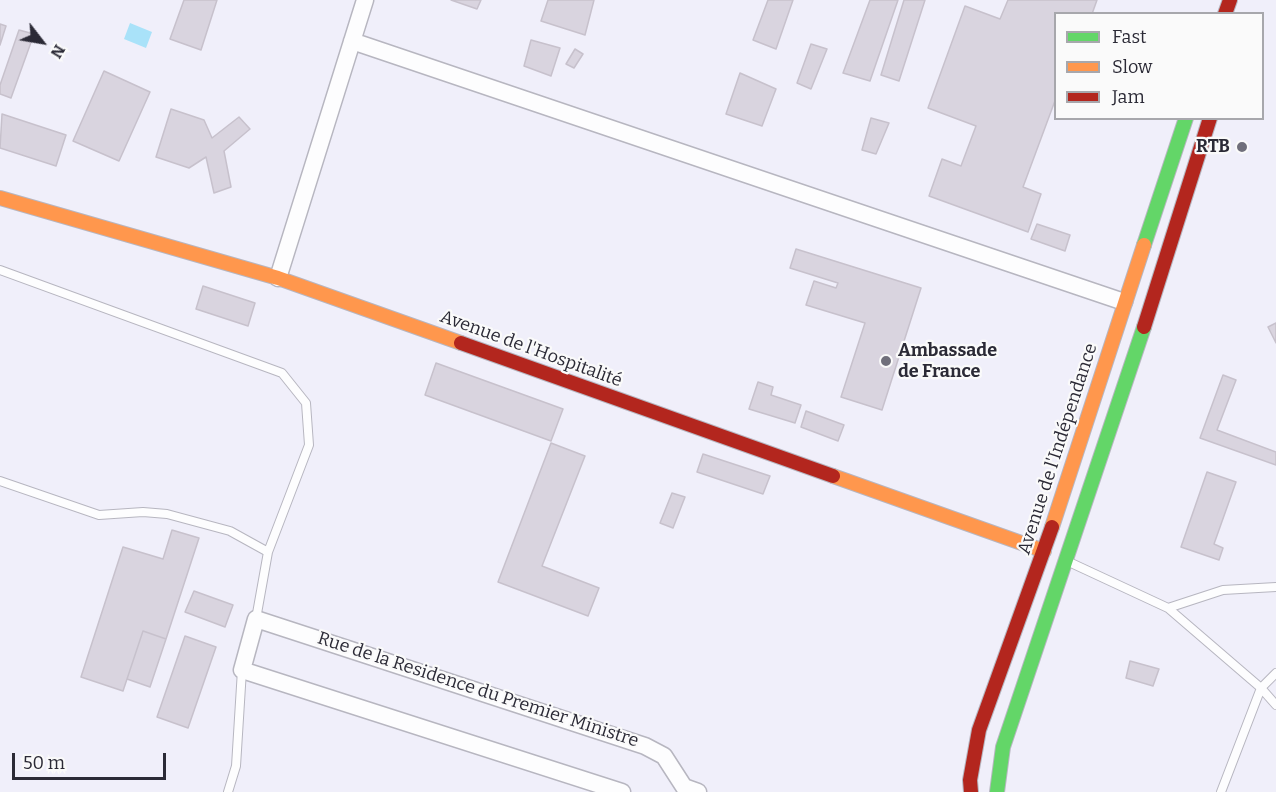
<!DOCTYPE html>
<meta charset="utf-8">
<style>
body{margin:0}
#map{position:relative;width:1276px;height:792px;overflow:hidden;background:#f0effa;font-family:Bitter,serif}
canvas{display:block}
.legend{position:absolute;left:1054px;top:12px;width:210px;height:108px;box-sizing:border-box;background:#fafafa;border:2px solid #a7a7ac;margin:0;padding:8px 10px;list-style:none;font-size:18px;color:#2b2a36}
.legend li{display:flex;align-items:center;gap:12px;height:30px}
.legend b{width:30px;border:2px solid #a7a7ac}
.north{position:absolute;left:12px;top:12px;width:60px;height:60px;-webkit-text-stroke:4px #fafafa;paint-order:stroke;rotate:121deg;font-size:16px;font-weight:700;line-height:24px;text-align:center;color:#2b2a36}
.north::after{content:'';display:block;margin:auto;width:21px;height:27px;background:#2b2a36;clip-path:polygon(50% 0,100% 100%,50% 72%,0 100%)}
.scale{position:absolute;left:12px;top:753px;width:154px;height:27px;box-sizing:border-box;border:3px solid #2b2a36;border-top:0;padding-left:8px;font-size:18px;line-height:21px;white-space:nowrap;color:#2b2a36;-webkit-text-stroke:4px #fafafa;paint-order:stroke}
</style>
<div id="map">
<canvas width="1276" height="792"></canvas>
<ul class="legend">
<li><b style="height:8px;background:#63d668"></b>Fast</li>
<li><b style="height:8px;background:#ff974d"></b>Slow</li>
<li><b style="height:8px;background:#b3261e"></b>Jam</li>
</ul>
<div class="north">N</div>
<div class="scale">50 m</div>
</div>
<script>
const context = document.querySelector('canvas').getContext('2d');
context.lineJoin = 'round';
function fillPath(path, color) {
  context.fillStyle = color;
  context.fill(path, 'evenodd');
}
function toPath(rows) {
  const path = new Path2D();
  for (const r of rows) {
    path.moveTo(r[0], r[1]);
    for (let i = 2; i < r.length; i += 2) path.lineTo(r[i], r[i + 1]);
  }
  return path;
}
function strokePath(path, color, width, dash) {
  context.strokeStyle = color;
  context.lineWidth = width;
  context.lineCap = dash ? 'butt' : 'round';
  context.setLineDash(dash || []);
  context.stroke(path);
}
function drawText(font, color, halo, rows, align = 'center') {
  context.font = font + ' Bitter,serif';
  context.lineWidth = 4.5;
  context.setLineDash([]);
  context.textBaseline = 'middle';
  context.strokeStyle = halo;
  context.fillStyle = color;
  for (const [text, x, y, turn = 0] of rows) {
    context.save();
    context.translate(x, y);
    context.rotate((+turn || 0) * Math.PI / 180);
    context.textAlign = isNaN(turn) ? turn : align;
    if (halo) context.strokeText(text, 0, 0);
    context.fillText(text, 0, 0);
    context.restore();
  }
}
const water = toPath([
 [130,23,152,32,146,48,124,39]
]);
const building = toPath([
 [184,0,217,0,201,50,170,39,184,0],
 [451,0,481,0,477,9,451,0],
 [548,0,594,0,585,35,541,21,548,0],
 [768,0,793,0,776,49,753,40,768,0],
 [870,0,898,0,870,81,843,73,870,0],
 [904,0,925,0,899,81,881,75,904,0],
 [1008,0,1097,0,1092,14,1056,14,1056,98,1023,187,1041,194,1028,232,929,196,942,159,961,166,976,126,928,108,965,6,1000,19,1008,0],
 [0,24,6,26,0,45,0,24],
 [19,30,34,34,11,98,0,94,0,85,19,30],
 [531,40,560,48,551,76,524,66,531,40],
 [811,44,827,49,811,89,797,83,811,44],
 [575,49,583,54,574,68,566,64,575,49],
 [104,71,150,92,119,161,73,141,104,71],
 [740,73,776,89,762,126,726,114,740,73],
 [171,109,204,120,212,138,239,117,250,129,224,151,231,187,214,193,206,157,189,168,156,157,171,109],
 [2,114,66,135,56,166,0,148,2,114],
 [871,118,889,123,876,154,862,150,871,118],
 [1037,224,1070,235,1065,251,1031,239,1037,224],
 [796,249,921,288,882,410,841,397,865,323,806,305,814,281,836,288,838,283,790,268,796,249],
 [203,286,255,303,248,326,196,309,203,286],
 [1276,323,1276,343,1268,327,1276,323],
 [436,363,563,409,551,441,425,395,436,363],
 [1223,375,1236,380,1217,430,1276,452,1276,465,1200,438,1223,375],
 [758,382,773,387,771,395,801,405,795,423,749,409,758,382],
 [806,411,844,425,838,441,801,427,806,411],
 [551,443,585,456,542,566,599,588,588,616,498,582,551,443],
 [703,454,770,476,763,494,697,472,703,454],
 [1207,472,1236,482,1214,544,1223,548,1219,560,1181,547,1207,472],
 [672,493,685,497,673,528,660,523,672,493],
 [172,530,199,538,166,639,143,631,123,691,81,677,123,547,163,559,172,530],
 [194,591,233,605,225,627,185,612,194,591],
 [143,631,166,639,150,687,127,679,143,631],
 [185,636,216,647,188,728,157,717,185,636],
 [1130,661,1159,669,1153,686,1126,678,1130,661]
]);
const lane = toPath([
 [0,270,282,373,306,403,309,445,268,552,256,619],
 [0,481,99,515,143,512,167,514,230,531,268,552],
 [1069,562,1168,608,1261,688,1276,705],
 [1168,608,1223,590,1276,587],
 [228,792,236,766,242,670],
 [1221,792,1261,688,1276,673]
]);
const street = toPath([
 [352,41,1124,302],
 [278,278,365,0],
 [622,792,242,670,256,619,645,746,664,756,684,787,698,792]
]);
const fast = toPath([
 [1144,245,1186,118],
 [997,792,1003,747,1144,327]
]);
const slow = toPath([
 [0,198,278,278,461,343],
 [833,476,1044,551],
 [1052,527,1144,245]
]);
const jam = toPath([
 [1225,14,1230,0],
 [1144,327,1210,118],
 [461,343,833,476],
 [971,792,970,780,979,730,1052,527]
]);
const markers = [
 [1242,147,6,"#706f7b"],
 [886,361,6,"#706f7b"]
];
const poiNames = [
 ["RTB",1230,147],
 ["Ambassade",898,351,"left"],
 ["de France",898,372,"left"]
];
const streetNames = [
 ["Avenue de l'Hospitalité",531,349,20],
 ["Avenue de l'Indépendance",1058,449,-72],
 ["Rue de la Residence du Premier Ministre",478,690,18]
];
fillPath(water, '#a9e2f9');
fillPath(building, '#d9d4df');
strokePath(building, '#c7c1cc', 1.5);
strokePath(lane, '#b7b6c0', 10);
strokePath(street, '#b7b6c0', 19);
strokePath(fast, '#b7b6c0', 16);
strokePath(slow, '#b7b6c0', 16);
strokePath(jam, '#b7b6c0', 16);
strokePath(lane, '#fdfdfe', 8);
strokePath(street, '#fdfdfe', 16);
strokePath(fast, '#63d668', 14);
strokePath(slow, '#ff974d', 14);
strokePath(jam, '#b3261e', 14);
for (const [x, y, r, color] of markers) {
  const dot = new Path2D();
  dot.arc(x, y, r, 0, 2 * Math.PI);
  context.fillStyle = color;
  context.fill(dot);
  strokePath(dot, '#fafafa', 2);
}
drawText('bold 18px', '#2b2a36', '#fafafa', poiNames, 'right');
drawText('18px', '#2b2a36', '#fafafa', streetNames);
</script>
